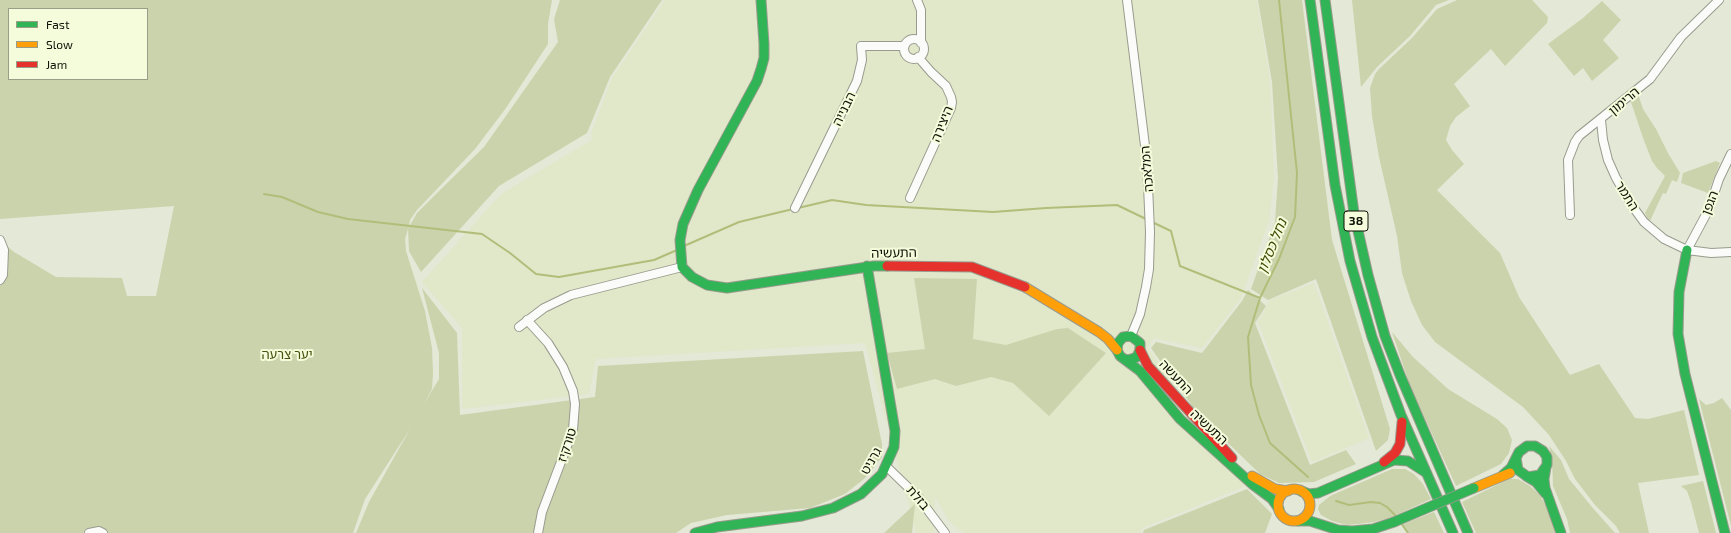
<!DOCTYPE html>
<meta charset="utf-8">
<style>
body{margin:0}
#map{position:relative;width:1731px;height:533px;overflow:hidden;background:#e4e8d6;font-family:"Exo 2",sans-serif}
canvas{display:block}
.legend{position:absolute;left:8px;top:8px;width:140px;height:72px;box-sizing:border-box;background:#f5fcdc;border:1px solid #999e87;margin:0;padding:5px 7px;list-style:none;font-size:12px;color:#101207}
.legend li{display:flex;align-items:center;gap:8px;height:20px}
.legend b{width:20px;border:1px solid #999e87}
</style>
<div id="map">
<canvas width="1731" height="533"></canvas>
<ul class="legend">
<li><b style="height:5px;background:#30b455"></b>Fast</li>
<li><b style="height:5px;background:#ff9f0a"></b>Slow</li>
<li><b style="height:5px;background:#e5322d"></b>Jam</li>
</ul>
</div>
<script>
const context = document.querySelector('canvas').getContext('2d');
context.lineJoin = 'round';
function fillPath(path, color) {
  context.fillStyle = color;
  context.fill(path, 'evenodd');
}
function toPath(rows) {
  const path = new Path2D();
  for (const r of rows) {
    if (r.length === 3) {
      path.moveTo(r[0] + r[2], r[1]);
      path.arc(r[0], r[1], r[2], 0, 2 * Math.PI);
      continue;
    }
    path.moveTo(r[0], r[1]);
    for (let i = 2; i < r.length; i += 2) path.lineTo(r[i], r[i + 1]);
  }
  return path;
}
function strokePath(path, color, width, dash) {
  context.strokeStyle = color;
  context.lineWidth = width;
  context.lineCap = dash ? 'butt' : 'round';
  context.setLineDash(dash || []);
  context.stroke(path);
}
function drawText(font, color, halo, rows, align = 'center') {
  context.font = font + ' "Exo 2","Noto Sans Hebrew",sans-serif';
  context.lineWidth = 4;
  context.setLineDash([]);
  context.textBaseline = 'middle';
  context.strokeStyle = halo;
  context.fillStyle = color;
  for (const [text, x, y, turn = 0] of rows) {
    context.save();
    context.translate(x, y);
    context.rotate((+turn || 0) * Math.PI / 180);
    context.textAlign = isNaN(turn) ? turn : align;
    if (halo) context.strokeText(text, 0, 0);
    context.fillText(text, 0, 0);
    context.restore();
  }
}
const built = toPath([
 [665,0,1257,0,1270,80,1274,178,1269,221,1241,298,1202,348,1153,338,1148,348,1245,486,1142,528,1140,533,963,533,949,521,935,497,934,533,915,533,915,528,865,343,596,359,589,394,462,409,462,328,422,282,501,194,592,140,591,134,612,78],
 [1314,283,1369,438,1312,462,1258,322,1270,300]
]);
const green = toPath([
 [0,0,552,0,548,24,548,44,506,108,475,149,417,210,410,220,409,227,417,213,437,193,484,147,558,42,554,19,560,0,662,0,610,77,587,133,499,186,421,272,409,251,408,229,405,239,406,251,425,311,432,348,433,373,432,389,424,404,439,379,439,353,422,288,457,333,460,415,595,397,598,366,863,351,882,444,882,457,865,478,845,494,810,508,727,515,691,523,676,533,356,533,369,502,410,429,365,499,353,533,0,533,0,240,14,252,56,277,122,278,127,296,156,296,174,206,0,219],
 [9,9,147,9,147,79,9,79],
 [1258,0,1302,0,1332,240,1390,429,1388,440,1376,451,1316,279,1268,300,1251,289,1275,222,1278,178,1272,82],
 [1352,0,1449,0,1436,5,1410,36,1377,67,1361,87],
 [1457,0,1532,0,1548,17,1547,23,1505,66,1491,49,1454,84,1470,106,1456,117,1450,126,1446,140,1452,150,1464,164,1437,190,1500,253,1519,297,1570,375,1599,364,1635,418,1648,419,1684,410,1699,475,1638,483,1649,533,1620,533,1616,526,1595,505,1575,479,1566,461,1549,435,1523,407,1435,342,1422,325,1411,301,1402,273,1397,236,1379,157,1372,116,1370,88,1375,74,1379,69,1412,38,1437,9],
 [1602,1,1621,20,1603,40,1619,58,1592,81,1583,68,1574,76,1548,44,1583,18],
 [1638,94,1643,109,1656,129,1668,153,1680,173,1677,182,1672,180,1666,194,1663,193,1650,221,1648,219,1645,213,1665,176,1657,168,1652,161,1643,138,1630,99],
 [1716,161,1720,163,1708,193,1681,183,1683,173],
 [914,278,977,279,973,339,1006,345,1057,329,1068,328,1106,353,1049,416,1013,383,991,377,956,386,935,379,897,389,887,353,925,349],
 [1248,290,1266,306,1255,323,1310,465,1346,450,1356,464,1314,482,1279,483,1260,474,1197,413,1151,348,1156,342,1202,353,1242,301],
 [1392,332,1413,357,1448,389,1497,419,1507,428,1512,440,1509,453,1501,464,1456,486,1410,386],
 [1722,398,1731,410,1731,526,1699,399,1706,405,1714,403],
 [1549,446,1561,460,1569,479,1592,507,1615,533,1570,533,1567,519,1553,486,1552,461],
 [1392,469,1405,469,1414,474,1423,484,1431,499,1392,517,1374,522,1358,524,1347,525,1332,521,1321,515,1318,509,1319,505,1330,496],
 [1509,479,1518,479,1530,486,1540,495,1550,514,1555,533,1476,533,1462,502],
 [1703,481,1716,533,1699,533,1691,502,1687,491,1681,486],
 [1247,489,1272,514,1265,533,1143,533,1144,530],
 [915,504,912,533,884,533],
 [1434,512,1444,533,1408,533,1403,524]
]);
const stream = toPath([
 [1279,0,1297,173,1295,217,1279,259,1260,298,1248,337,1251,385,1259,415,1270,443,1308,477],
 [264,194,282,197,318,212,348,219,482,234,510,253,536,274,559,277,654,260,677,250],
 [798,208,832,200,866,205,993,212,1046,208,1117,205,1146,219],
 [1152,222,1171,231,1180,266,1260,298],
 [684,246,739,222,793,209],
 [1336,501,1349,505,1371,502,1380,503,1387,507,1396,516],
 [1401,523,1408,533]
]);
const street = toPath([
 [917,0,921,10,921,43],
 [1127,0,1147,162,1150,232,1149,269,1146,287,1140,314,1131,336],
 [914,49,10],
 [1601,120,1603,140,1608,160,1616,178,1633,207,1644,222,1664,239,1687,250,1711,253,1731,252],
 [910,198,951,108,952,102,951,97,946,86,931,72,918,57],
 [795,208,857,81,862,60,861,46,904,46],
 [1570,215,1568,160,1575,142,1579,136,1650,79,1681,37,1719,0],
 [0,240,4,250,3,275,0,280],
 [1687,250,1709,209,1719,179,1731,154],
 [527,320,548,343,563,367,573,391,575,404,573,430,542,512,538,533],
 [519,327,544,308,571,295,682,267],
 [886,466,918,497,945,533],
 [89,533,99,531,103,533]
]);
const fast = toPath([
 [761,0,764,44,764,58,761,69,757,81,698,190,683,224,680,240,682,267,692,277,707,285,727,288,874,266,887,266],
 [1310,0,1335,185,1350,261,1372,337,1401,415,1453,533],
 [1325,0,1354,213,1368,275,1385,336,1400,375,1468,533],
 [1687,250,1679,292,1678,334,1685,374,1725,533],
 [1125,359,1129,360,1137,357,1140,350,1140,343,1131,336,1123,337,1118,343,1117,350,1120,356,1140,371,1180,419,1252,484,1272,499,1279,509],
 [1546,467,1544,479,1545,488,1561,533],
 [1503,475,1511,468,1519,452,1527,446,1535,446,1543,451,1547,457,1547,465,1540,475,1528,477,1518,470,1516,458],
 [1526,476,1536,482,1546,494],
 [1301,491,1309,494,1318,493,1394,460,1408,461,1425,472],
 [1298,521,1310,521,1338,530,1352,531,1373,529,1394,522],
 [695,533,717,527,802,516,833,508,861,494,882,474,894,447,895,431,867,266]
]);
const slow = toPath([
 [1025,287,1099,332,1108,339,1117,350],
 [1252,476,1275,489,1288,491],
 [1474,488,1510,473],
 [1294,505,16]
]);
const jam = toPath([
 [887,266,972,267,1025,287],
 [1140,350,1148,366,1232,458],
 [1384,462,1395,453,1400,444,1402,422]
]);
const fastBridge = toPath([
 [1394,522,1474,488]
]);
const shields = [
 [1356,221,24]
];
const shieldNames = [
 ["38",1356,221]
];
const streetNames = [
 ["הרימון",1624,101,-40],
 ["הבנייה",844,109,-64],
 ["היצירה",942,124,-68],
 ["המלאכה",1147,169,-95],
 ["התמר",1627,196,58],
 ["הגפן",1710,203,-69],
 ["התעשיה",894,253,-1],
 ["התעשה",1176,377,47],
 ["התעשיה",1209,427,43],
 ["טורקיז",567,445,-72],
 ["גרניט",871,461,-60],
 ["בזלת",918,498,49]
];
const parkNames = [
 ["יער צרעה",287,355]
];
const waterNames = [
 ["נחל כסלון",1272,246,-68]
];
fillPath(built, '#e1e7c9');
fillPath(green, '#cbd3ad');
strokePath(stream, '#b2bd7a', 2);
strokePath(street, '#989b8e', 10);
strokePath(fast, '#989b8e', 11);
strokePath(slow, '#989b8e', 11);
strokePath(jam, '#989b8e', 11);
strokePath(street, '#fbfcf9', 8);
strokePath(fast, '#30b455', 9);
strokePath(slow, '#ff9f0a', 9);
strokePath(jam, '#e5322d', 9);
strokePath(fastBridge, '#989b8e', 11, []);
strokePath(fastBridge, '#30b455', 9);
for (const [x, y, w] of shields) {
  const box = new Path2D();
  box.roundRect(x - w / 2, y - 10, w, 20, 3);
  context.fillStyle = '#f5fcdc';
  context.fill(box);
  strokePath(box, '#101207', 1);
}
drawText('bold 12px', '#101207', null, shieldNames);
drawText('13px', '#101207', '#f5fcdc', streetNames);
drawText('13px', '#48510e', '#f5fcdc', parkNames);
drawText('italic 14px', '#3f4700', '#f5fcdc', waterNames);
</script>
